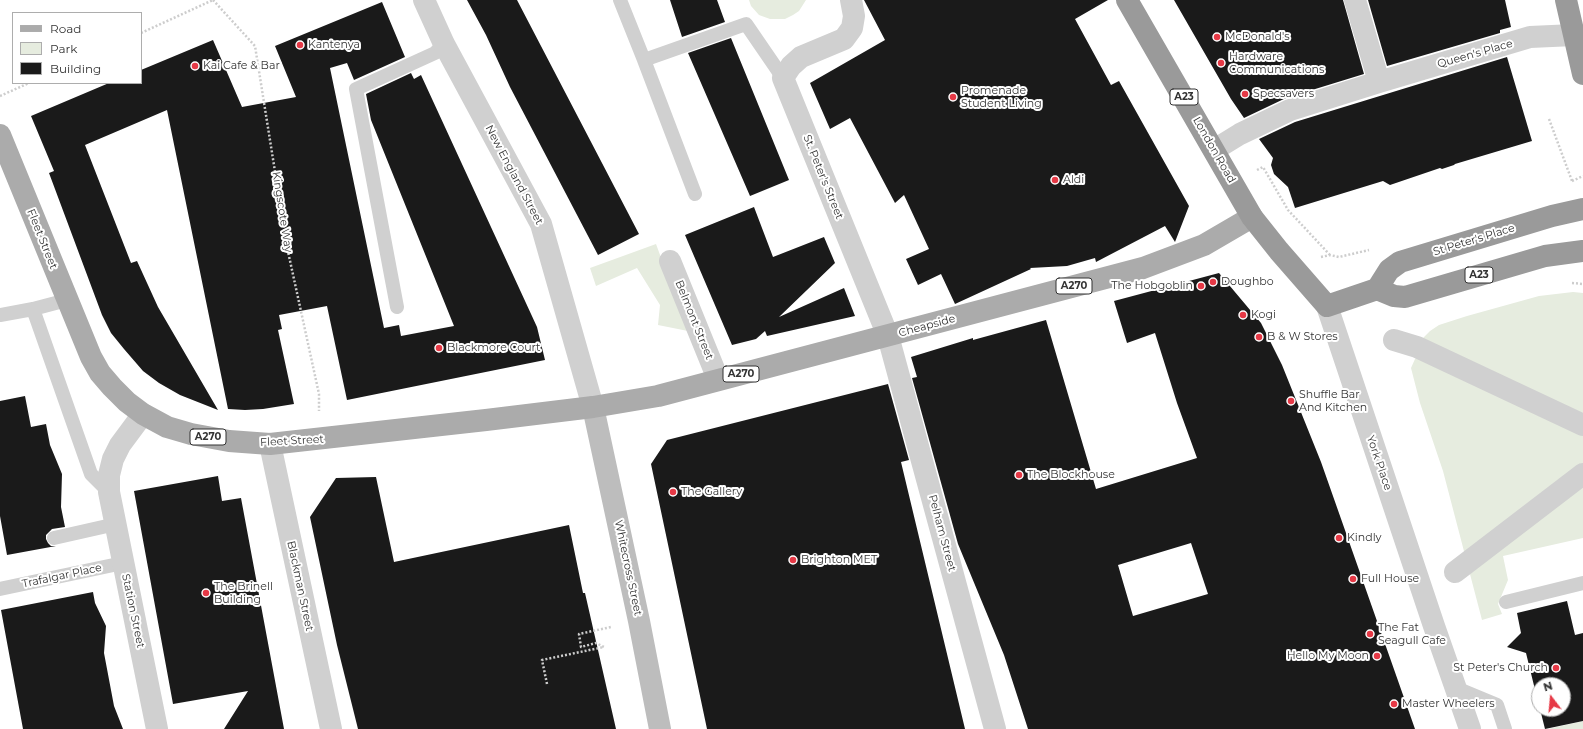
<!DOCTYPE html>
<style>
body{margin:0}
#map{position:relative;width:1583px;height:729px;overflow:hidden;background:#fff;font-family:Montserrat,sans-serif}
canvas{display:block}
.legend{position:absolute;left:12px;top:12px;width:130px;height:72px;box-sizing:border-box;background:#fff;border:1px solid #adadad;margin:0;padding:5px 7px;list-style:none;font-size:12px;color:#333}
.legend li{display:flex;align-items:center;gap:8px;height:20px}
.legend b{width:20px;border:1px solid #adadad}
.north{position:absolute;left:1531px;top:677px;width:40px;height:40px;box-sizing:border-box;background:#fff;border:1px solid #adadad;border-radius:50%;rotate:344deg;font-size:11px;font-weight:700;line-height:16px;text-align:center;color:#333}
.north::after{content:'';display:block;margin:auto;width:14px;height:18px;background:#e63946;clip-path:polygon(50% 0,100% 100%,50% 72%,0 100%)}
</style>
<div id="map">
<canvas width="1583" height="729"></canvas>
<ul class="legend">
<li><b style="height:5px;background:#ababab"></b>Road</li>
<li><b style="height:11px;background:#e6ecdf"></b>Park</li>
<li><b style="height:11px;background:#1a1a1a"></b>Building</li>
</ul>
<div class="north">N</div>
</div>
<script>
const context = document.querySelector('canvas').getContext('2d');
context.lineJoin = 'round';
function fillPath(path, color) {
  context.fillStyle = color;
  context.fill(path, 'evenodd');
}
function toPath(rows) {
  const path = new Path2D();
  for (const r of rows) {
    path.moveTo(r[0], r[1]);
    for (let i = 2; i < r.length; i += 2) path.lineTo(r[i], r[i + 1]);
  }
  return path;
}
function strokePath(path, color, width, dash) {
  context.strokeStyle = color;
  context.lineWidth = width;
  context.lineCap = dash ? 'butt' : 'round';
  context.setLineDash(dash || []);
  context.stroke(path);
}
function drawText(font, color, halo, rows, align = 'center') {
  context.font = font + ' Montserrat,sans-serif';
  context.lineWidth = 4;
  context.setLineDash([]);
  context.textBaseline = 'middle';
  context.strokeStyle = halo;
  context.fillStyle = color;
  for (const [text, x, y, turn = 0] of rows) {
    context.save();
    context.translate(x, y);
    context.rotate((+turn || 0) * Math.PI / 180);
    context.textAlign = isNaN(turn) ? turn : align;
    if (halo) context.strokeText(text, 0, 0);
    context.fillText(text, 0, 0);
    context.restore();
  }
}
const green = toPath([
 [749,0,806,0,799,11,793,15,785,19,770,19,759,15,751,6],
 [656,244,688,331,658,325,660,305,637,268,596,286,590,268],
 [1573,292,1583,293,1583,538,1503,556,1508,580,1498,604,1502,614,1482,620,1443,471,1420,403,1411,368,1415,359,1424,347,1421,340,1430,331,1439,325,1467,316,1539,296],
 [1583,721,1583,729,1548,729]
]);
const building = toPath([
 [467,0,517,0,639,234,598,255,510,87,486,35],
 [670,0,717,0,725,22,682,37],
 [864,0,1108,0,1075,19,1111,85,1119,81,1189,206,1175,242,1165,226,1096,262,1095,258,1067,266,1030,268,1031,269,955,304,941,274,918,285,906,259,929,249,904,195,895,203,850,118,830,129,810,83,885,40],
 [1174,0,1343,0,1364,74,1286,98,1244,118,1231,99],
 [1368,0,1505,0,1511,27,1500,30,1500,33,1387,66],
 [382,2,405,57,354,80,347,63,330,68,384,328,399,325,401,336,454,326,371,120,366,94,411,73,414,79,421,75,537,327,545,360,347,400,327,306,279,315,282,329,278,330,294,404,263,409,245,410,228,409,167,110,85,145,131,263,137,261,158,307,218,410,180,395,159,383,143,371,124,349,111,333,102,315,49,173,54,171,31,116,109,83,141,83,141,70,213,40,242,107,296,97,275,46],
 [731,38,789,180,750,196,688,53],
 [1507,57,1532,141,1455,164,1454,165,1442,169,1440,168,1390,185,1383,181,1295,208,1288,187,1274,174,1271,165,1273,158,1259,139,1295,122],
 [754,207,773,257,824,237,835,263,779,317,844,288,855,316,767,336,765,331,756,339,732,345,685,235],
 [1219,273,1261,323,1282,365,1321,462,1415,729,1028,729,1004,655,958,544,912,378,917,377,911,357,973,338,973,340,1046,320,1096,489,1197,458,1177,403,1155,333,1127,343,1114,301],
 [1191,543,1208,594,1133,616,1118,565],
 [888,384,909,460,901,462,965,729,707,729,651,464,667,440],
 [25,396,31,427,46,424,50,445,62,474,61,507,65,527,52,529,46,535,46,539,48,543,51,546,56,546,7,555,0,516,0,401],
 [218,476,222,501,241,498,284,729,224,729,248,691,173,704,134,491],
 [376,477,394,562,569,525,583,593,585,593,616,729,358,729,337,645,310,517,336,478],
 [93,592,95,603,106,626,104,653,114,706,123,729,23,729,1,610],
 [1567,601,1575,635,1583,633,1583,721,1545,729,1540,709,1563,709,1563,685,1539,685,1539,706,1526,653,1507,647,1521,633,1517,613]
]);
const path = toPath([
 [213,0,255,46,287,247,319,394,319,411],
 [141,33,213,0],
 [0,96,29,83],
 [1549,119,1572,181],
 [1257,170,1263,167,1288,210,1330,255],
 [1572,181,1583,176],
 [1321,257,1330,255,1339,257,1369,250],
 [1572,283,1583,284],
 [547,684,542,660,604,647,596,643,581,647,579,634,611,627]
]);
const lane = toPath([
 [620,0,644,60,746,24,783,78],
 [644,60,695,194],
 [397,307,356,89,435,53,444,44],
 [33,309,91,474,109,492],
 [0,315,33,309,67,300],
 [54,538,116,524],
 [0,589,123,563],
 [1506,602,1583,583],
 [1456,688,1497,705,1505,729]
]);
const street = toPath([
 [424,0,444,44,541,224,593,407],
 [851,0,854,16,852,28,844,39,801,57,791,66,783,78,888,336,995,729],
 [1355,0,1379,82],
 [1214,150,1240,134,1290,110,1379,82,1530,37,1574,35],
 [670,261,718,379],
 [1327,306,1434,626,1470,729],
 [1394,340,1417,347,1583,425],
 [143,414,120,445,113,459,109,475,109,492,157,729],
 [270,444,331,729],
 [1455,572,1583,474]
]);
const secondary = toPath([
 [593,407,639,621,660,729]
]);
const primary = toPath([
 [0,135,91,357,100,373,112,387,127,402,143,414,167,427,191,434,229,441,270,444,486,420,593,407,658,396,1143,268,1204,245,1252,217]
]);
const highway = toPath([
 [1127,0,1252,217,1279,251,1327,306,1377,289,1394,296,1405,297,1545,256,1583,251],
 [1566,0,1583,74],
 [1377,289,1389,270,1400,262,1552,216,1583,209]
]);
const markers = [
 [1217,37,4,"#e63946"],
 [300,45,4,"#e63946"],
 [1221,63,4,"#e63946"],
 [195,66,4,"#e63946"],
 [1245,94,4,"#e63946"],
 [953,97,4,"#e63946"],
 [1055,180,4,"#e63946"],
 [1213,282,4,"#e63946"],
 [1201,286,4,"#e63946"],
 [1243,315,4,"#e63946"],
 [1259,337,4,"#e63946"],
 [439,348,4,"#e63946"],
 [1291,401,4,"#e63946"],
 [1019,475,4,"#e63946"],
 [673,492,4,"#e63946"],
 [1339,538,4,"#e63946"],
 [793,560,4,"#e63946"],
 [1353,579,4,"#e63946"],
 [206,593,4,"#e63946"],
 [1370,634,4,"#e63946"],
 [1377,656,4,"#e63946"],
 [1556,668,4,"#e63946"],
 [1394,704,4,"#e63946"]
];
const shields = [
 [1184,97,28],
 [1479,275,28],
 [1074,286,36],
 [741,374,36],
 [208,437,36]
];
const shieldNames = [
 ["A23",1184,97],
 ["A23",1479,275],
 ["A270",1074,286],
 ["A270",741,374],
 ["A270",208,437]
];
const poiNames = [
 ["McDonald's",1225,37],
 ["Kantenya",308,45],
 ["Hardware",1229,57],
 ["Communications",1229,70],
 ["Kai Cafe & Bar",203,66],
 ["Promenade",961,91],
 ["Student Living",961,104],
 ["Specsavers",1253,94],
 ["Aldi",1063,180],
 ["Doughbo",1221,282],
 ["The Hobgoblin",1193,286,"right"],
 ["Kogi",1251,315],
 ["B & W Stores",1267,337],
 ["Blackmore Court",447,348],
 ["Shuffle Bar",1299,395],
 ["And Kitchen",1299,408],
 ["The Blockhouse",1027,475],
 ["The Gallery",681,492],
 ["Kindly",1347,538],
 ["Brighton MET",801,560],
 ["Full House",1361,579],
 ["The Brinell",214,587],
 ["Building",214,600],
 ["The Fat",1378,628],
 ["Seagull Cafe",1378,641],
 ["Hello My Moon",1369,656,"right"],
 ["St Peter's Church",1548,668,"right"],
 ["Master Wheelers",1402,704]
];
const streetNames = [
 ["Queen's Place",1475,54,-16],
 ["London Road",1214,150,60],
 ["New England Street",514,175,62],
 ["St. Peter's Street",823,177,68],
 ["Kingscote Way",282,212,81],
 ["Fleet Street",42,239,68],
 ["St Peter's Place",1474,240,-17],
 ["Belmont Street",694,320,68],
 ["Cheapside",927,326,-15],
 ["Fleet Street",292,441,-3],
 ["York Place",1379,463,71],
 ["Pelham Street",942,533,75],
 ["Whitecross Street",628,568,78],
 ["Trafalgar Place",62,576,-12],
 ["Blackman Street",300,586,78],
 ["Station Street",133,611,78]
];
fillPath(green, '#e6ecdf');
fillPath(building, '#1a1a1a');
strokePath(path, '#cdcdcd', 2.5, [2, 2]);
strokePath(lane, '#d0d0d0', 14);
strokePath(street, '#d0d0d0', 22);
strokePath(secondary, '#bdbdbd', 22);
strokePath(primary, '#ababab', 22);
strokePath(highway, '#9a9a9a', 22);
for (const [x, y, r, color] of markers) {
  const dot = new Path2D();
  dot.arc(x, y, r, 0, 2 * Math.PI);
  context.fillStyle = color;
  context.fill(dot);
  strokePath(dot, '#fff', 1.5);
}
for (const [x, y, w] of shields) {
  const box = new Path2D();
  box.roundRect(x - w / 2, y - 8, w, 16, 3);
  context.fillStyle = '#fff';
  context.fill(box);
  strokePath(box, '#333', 1);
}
drawText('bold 10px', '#333', null, shieldNames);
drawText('11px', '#333', '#fff', poiNames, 'left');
drawText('11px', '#333', '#fff', streetNames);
</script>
